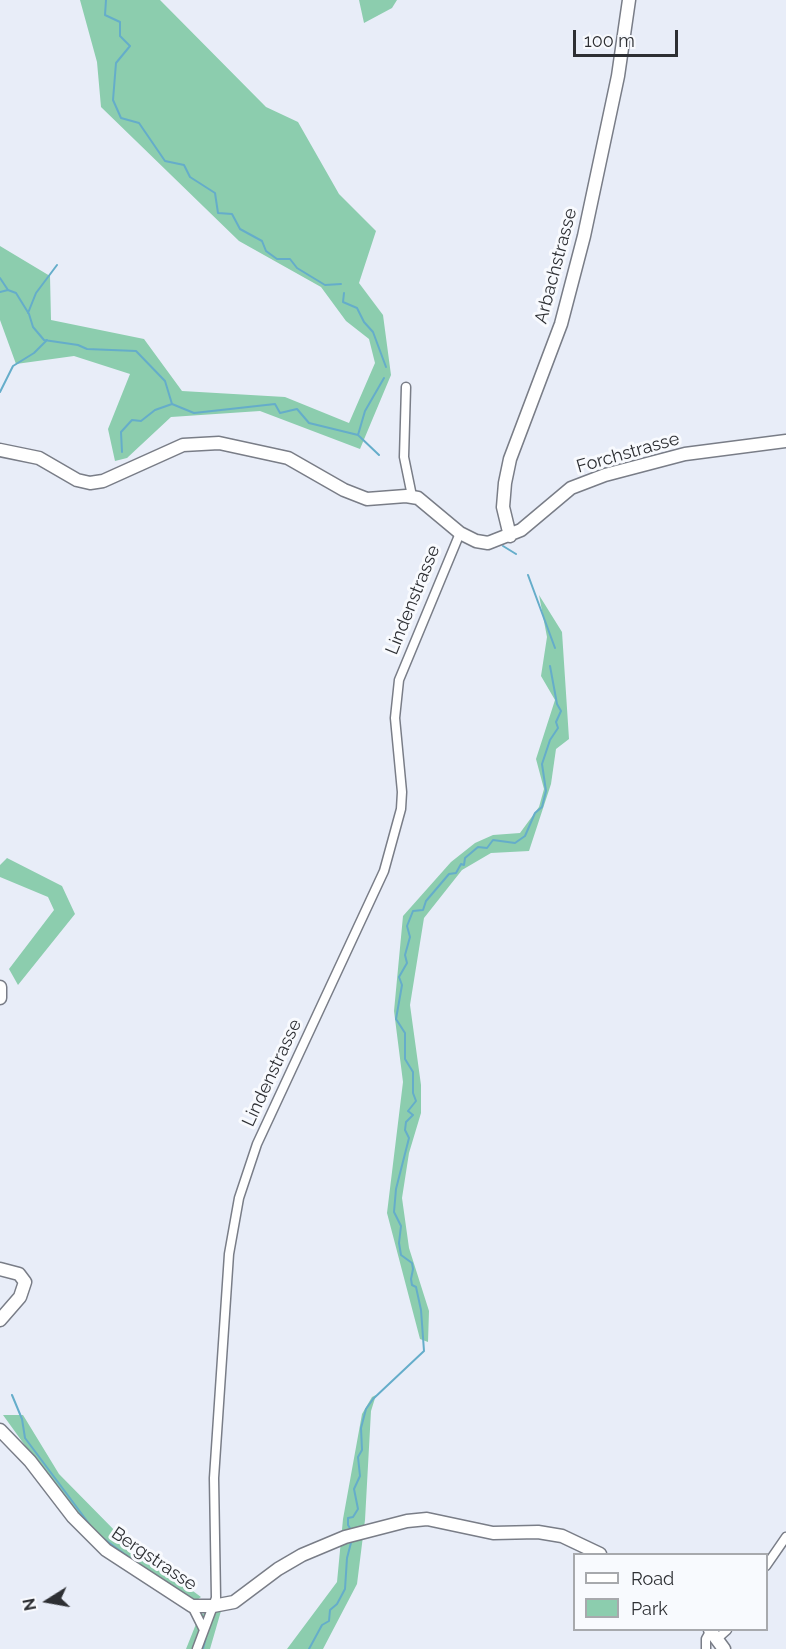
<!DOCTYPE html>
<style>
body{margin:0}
#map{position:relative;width:786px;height:1649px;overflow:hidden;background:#e8edf8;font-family:Raleway,sans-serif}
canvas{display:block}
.legend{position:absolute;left:573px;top:1553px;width:195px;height:78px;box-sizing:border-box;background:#f8fafe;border:2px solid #a7a9ad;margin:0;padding:8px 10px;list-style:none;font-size:18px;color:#2d2f33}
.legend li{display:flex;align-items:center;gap:12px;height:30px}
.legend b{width:30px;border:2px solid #a7a9ad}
.north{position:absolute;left:18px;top:1571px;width:60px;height:60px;-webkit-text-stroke:4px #f8fafe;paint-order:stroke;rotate:259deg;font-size:16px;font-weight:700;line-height:24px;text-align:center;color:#2d2f33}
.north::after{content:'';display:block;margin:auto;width:21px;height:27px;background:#2d2f33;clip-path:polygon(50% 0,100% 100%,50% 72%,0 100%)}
.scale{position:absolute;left:573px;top:30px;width:105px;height:27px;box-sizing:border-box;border:3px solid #2d2f33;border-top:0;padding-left:8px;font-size:18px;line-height:21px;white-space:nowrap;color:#2d2f33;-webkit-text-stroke:4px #f8fafe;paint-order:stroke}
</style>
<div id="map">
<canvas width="786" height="1649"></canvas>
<ul class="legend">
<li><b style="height:8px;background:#fff"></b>Road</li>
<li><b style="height:16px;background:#8ccdae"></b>Park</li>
</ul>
<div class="north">N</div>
<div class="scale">100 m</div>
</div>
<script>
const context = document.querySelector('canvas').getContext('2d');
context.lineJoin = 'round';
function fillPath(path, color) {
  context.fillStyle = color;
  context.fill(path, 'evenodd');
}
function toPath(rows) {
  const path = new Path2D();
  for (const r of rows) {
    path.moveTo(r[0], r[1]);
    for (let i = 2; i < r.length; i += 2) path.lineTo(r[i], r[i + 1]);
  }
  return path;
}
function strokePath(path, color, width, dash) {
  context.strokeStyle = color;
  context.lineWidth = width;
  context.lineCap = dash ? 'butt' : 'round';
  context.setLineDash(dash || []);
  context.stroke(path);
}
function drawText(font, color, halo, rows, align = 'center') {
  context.font = font + ' Raleway,sans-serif';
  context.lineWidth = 6;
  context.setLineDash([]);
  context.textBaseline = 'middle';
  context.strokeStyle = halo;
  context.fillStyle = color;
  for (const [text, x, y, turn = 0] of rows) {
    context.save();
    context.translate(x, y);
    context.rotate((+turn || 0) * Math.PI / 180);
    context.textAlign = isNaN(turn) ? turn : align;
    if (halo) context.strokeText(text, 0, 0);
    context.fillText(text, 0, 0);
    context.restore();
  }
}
const green = toPath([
 [80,0,160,0,266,107,298,122,339,194,376,231,359,283,383,315,391,375,360,449,260,411,171,417,127,458,115,461,108,429,130,374,74,356,16,364,0,320,0,246,50,276,51,320,144,339,182,391,285,397,349,423,375,363,369,339,346,321,321,287,239,241,101,107,97,62],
 [359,0,397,0,392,8,364,23],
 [539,595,562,632,569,739,556,749,551,784,529,851,491,853,462,870,424,918,410,1005,421,1085,421,1113,409,1153,402,1198,409,1248,429,1311,428,1342,420,1339,387,1213,403,1082,394,1011,403,916,451,862,475,843,493,835,520,833,539,807,544,789,536,759,555,700,541,676,547,637],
 [7,858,62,886,75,914,18,985,9,969,54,910,48,897,0,877,0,865],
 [376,1395,371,1411,365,1520,357,1584,323,1649,287,1649,337,1582,343,1519,362,1414,372,1397],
 [3,1415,23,1415,59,1474,124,1540,201,1597,190,1605,125,1564,81,1523],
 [221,1611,210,1649,186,1649,200,1614]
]);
const stream = toPath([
 [106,0,105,15,120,22,120,36,130,46,116,63,113,100,121,118,139,123,165,161,184,165,190,177,215,193,218,213,232,214,240,229,262,241,266,251,277,259,290,259,297,268,325,285,341,284],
 [0,278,8,290],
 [0,292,8,290,16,293,29,314,33,327,44,340,78,345,87,349,136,351,165,381,172,404,194,413,275,404,280,413,297,409,309,423,358,435,379,455],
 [344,293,343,302,357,308,364,322,373,332,386,367],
 [28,313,36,293,57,265],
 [0,392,13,366,34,353,47,340],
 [358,435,365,411,384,378],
 [122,452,121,432,132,420,141,421,155,410,172,404],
 [503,546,516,554],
 [528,575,555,648],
 [12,1395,22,1419,25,1438,90,1525],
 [351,1530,348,1525,348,1518,353,1517,358,1509,354,1489,360,1476,358,1457,362,1450,361,1428,366,1409,373,1399,424,1351,421,1310,416,1287,412,1285,411,1279,413,1269,412,1263,401,1255,399,1243,401,1226,394,1212,396,1189,409,1138,405,1130,406,1122,413,1115,408,1111,416,1101,413,1093,413,1072,405,1059,405,1033,396,1019,402,985,399,977,407,963,405,955,410,937,407,926,413,911,423,910,426,901,449,874,456,873,461,864,464,865,465,858,478,847,487,848,493,840,515,843,525,836,535,813,542,807,546,791,542,764,550,740,558,728,556,722,561,711,557,704,550,666],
 [100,1536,134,1561],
 [203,1649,206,1637],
 [309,1649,322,1625,329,1621,330,1610,337,1604,345,1589,347,1558,352,1539]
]);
const street = toPath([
 [406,387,404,457,412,496],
 [766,1566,786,1537],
 [192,1606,203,1628],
 [718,1638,727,1630],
 [197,1649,216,1598,214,1478,229,1254,239,1198,257,1144,384,871,401,809,402,792,395,718,399,680,460,533],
 [706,1649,706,1639,711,1630]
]);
const secondary = toPath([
 [0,450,39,458,77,480,90,483,103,481,183,445,219,443,288,458,344,490,367,499,406,496,418,498,460,533,476,541,488,543,521,530,571,488,605,475,685,454,786,441],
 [510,536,503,507,505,483,510,459,561,324,584,236,618,76,629,0],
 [0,987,0,998],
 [0,1269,19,1274,25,1282,20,1297,0,1320],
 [0,1430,30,1461,73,1517,106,1550,192,1606,213,1606,234,1602,278,1569,302,1555,345,1537,407,1521,427,1519,493,1533,538,1532,562,1536,600,1554],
 [710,1630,724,1649]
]);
const streetNames = [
 ["Arbachstrasse",556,266,-75],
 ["Forchstrasse",628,453,-16],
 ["Lindenstrasse",413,600,-68],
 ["Lindenstrasse",272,1073,-65],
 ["Bergstrasse",154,1559,34]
];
fillPath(green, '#8ccdae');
strokePath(stream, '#65adca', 2);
strokePath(street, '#797d87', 11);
strokePath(secondary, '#797d87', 15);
strokePath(street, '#fff', 8);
strokePath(secondary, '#fff', 12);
drawText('18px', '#2d2f33', '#f8fafe', streetNames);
</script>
